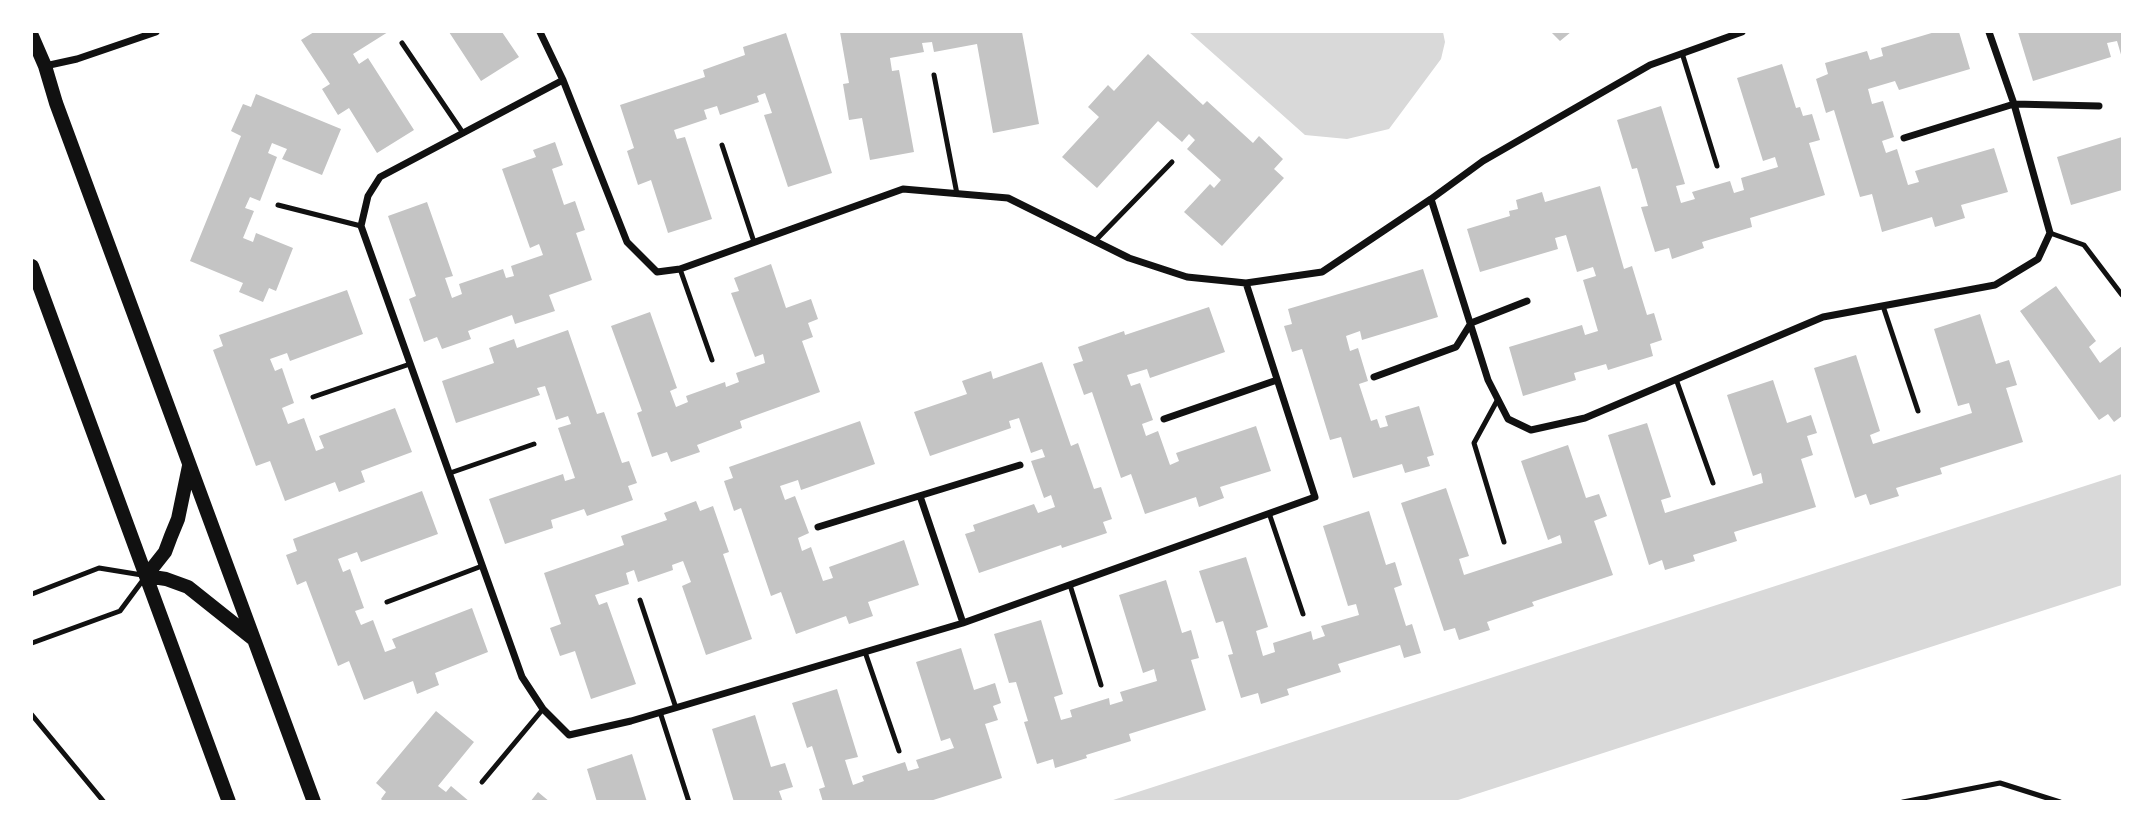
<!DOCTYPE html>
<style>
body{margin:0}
#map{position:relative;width:2154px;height:833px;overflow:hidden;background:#fff;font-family:"Space Grotesk",sans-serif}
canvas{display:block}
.frame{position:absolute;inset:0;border:33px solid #fff;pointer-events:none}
</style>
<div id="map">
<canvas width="2154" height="833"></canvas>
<div class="frame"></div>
</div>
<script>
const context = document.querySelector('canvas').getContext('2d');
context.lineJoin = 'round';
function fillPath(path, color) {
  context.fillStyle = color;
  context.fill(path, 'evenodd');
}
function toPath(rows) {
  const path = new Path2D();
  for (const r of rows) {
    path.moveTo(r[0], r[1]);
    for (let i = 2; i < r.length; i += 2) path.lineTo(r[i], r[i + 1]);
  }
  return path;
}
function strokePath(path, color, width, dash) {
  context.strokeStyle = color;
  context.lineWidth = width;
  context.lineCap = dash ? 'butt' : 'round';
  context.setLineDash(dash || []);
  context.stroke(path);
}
const water = toPath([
 [1189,32,1443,32,1445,42,1441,59,1389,129,1347,139,1305,135],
 [2122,474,2122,585,1455,801,1110,801]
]);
const building = toPath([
 [314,32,388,32,353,54,359,64,368,58,414,130,377,153,349,108,338,115,322,89,330,84,301,40],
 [449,32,502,32,519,57,481,81],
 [840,32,1022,32,1039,124,993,133,977,44,934,52,932,42,922,43,924,52,890,58,892,71,899,70,914,152,870,160,862,118,849,120,843,84,849,83],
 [1551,32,1571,32,1560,41],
 [1935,32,1959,32,1970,69,1899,90,1895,81,1868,89,1872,104,1883,101,1894,137,1882,141,1886,153,1897,149,1908,185,1919,182,1915,171,1994,148,2008,192,1961,205,1965,218,1935,227,1932,217,1882,232,1872,194,1860,197,1834,110,1826,113,1816,79,1828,74,1825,63,1867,51,1870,60,1883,56,1881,48],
 [2018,32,2122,32,2122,58,2117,41,2107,43,2111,57,2033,81],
 [786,33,832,173,788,187,764,115,772,113,765,93,757,96,759,102,720,115,717,106,704,110,707,119,674,130,677,139,685,137,712,219,668,233,651,180,638,185,627,151,634,148,620,105,705,77,703,70,745,55,743,47],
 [1148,54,1203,105,1207,101,1253,143,1259,136,1283,159,1274,169,1284,178,1222,246,1184,212,1210,184,1214,188,1221,180,1187,149,1195,140,1189,134,1182,142,1158,121,1097,188,1062,157,1099,117,1088,107,1108,85,1114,91],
 [1782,64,1796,108,1800,107,1803,116,1812,114,1820,140,1809,143,1825,195,1750,218,1752,227,1702,242,1704,248,1672,259,1669,248,1655,252,1641,207,1648,206,1637,168,1632,169,1617,120,1661,106,1685,184,1676,186,1681,203,1695,199,1692,192,1730,181,1734,193,1744,190,1741,178,1778,167,1775,157,1763,161,1737,78],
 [256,94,341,129,322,175,282,159,287,149,272,143,268,153,277,157,260,201,250,197,245,208,254,211,243,238,253,242,256,233,293,248,276,291,269,288,263,302,239,292,243,283,190,261,241,136,231,131,243,104,251,107],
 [2122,137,2122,190,2071,205,2057,157],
 [555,142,563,165,552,169,564,205,575,201,585,230,576,233,592,280,549,295,555,311,515,324,512,315,468,331,471,339,442,349,437,337,424,342,409,299,416,296,388,216,427,202,453,276,445,278,452,298,462,294,459,284,503,269,506,278,514,276,511,266,543,255,539,244,530,248,502,169,536,157,533,150],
 [1600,186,1624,269,1632,266,1647,315,1654,313,1662,340,1650,344,1653,356,1608,370,1606,364,1574,373,1576,380,1523,396,1509,347,1582,325,1585,335,1598,331,1583,280,1596,276,1593,267,1577,272,1566,235,1555,238,1558,249,1480,272,1467,229,1510,216,1509,211,1518,209,1516,200,1542,192,1545,202],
 [771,264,786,308,811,299,818,319,808,323,813,337,802,341,820,392,740,421,742,428,697,445,700,452,671,462,667,452,652,457,637,413,642,411,611,326,650,312,677,388,670,391,676,407,688,402,686,396,725,382,726,387,739,382,736,373,765,363,763,354,755,357,731,293,739,291,734,278],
 [1423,269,1438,317,1362,340,1360,331,1346,336,1350,351,1358,348,1368,381,1359,384,1371,421,1377,419,1380,428,1388,426,1385,416,1419,406,1434,455,1427,457,1430,466,1405,473,1402,464,1353,478,1341,437,1330,440,1302,349,1292,352,1284,326,1292,324,1288,309],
 [2056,286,2096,341,2089,347,2100,363,2122,346,2122,416,2114,422,2108,414,2099,420,2020,311],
 [347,290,363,334,290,361,287,353,270,359,275,371,282,368,294,403,282,408,288,424,304,418,316,451,324,448,319,436,395,408,412,452,361,471,365,482,339,492,335,482,285,501,270,461,256,466,213,350,223,346,219,335],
 [1209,307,1225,352,1150,378,1147,369,1127,375,1131,386,1140,383,1153,420,1142,424,1146,436,1158,431,1170,465,1179,461,1176,453,1256,426,1271,471,1220,487,1224,498,1199,507,1196,497,1145,514,1131,474,1121,478,1092,392,1084,395,1073,364,1083,361,1078,347,1124,331,1125,335],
 [1980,314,1996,364,2009,360,2017,385,2006,388,2023,442,1940,468,1942,474,1896,488,1899,496,1870,505,1866,494,1855,498,1814,368,1856,355,1880,431,1870,435,1873,444,1972,413,1969,403,1958,406,1934,329],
 [568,330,597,414,604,412,622,463,629,461,637,483,628,486,633,500,587,516,584,509,551,520,553,528,505,544,489,499,563,474,565,481,575,478,558,428,571,424,568,416,556,420,545,386,537,388,540,395,456,423,442,381,494,363,489,348,514,339,517,348],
 [1042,362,1071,446,1078,443,1094,489,1101,487,1112,519,1103,522,1107,533,1062,548,1061,545,979,573,965,534,975,531,973,525,1034,504,1038,513,1055,507,1051,495,1044,498,1031,461,1045,457,1042,449,1031,453,1019,418,1009,421,1011,428,930,456,914,412,967,394,962,381,991,371,993,379],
 [1773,380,1787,423,1811,415,1817,433,1807,436,1813,455,1801,459,1816,507,1734,532,1737,541,1693,555,1695,561,1665,570,1662,560,1649,565,1608,435,1647,423,1671,497,1661,500,1665,513,1763,483,1761,473,1753,476,1727,395],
 [860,421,875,464,801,490,798,480,780,486,785,500,795,496,809,533,798,538,802,551,811,547,823,581,833,578,829,567,904,540,919,585,868,602,873,616,849,624,846,616,796,634,781,592,771,596,741,508,734,511,724,481,733,478,729,467],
 [1568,445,1586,498,1599,494,1607,516,1594,521,1613,575,1532,602,1534,606,1487,622,1490,630,1459,640,1455,628,1444,631,1401,503,1446,488,1469,556,1459,559,1464,575,1562,543,1560,535,1548,540,1521,461],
 [422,491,438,534,361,562,357,552,338,559,343,572,350,569,364,608,355,611,361,625,373,620,385,652,396,648,392,639,472,608,488,652,435,673,439,685,417,694,413,681,364,700,349,661,338,666,306,581,297,585,286,555,297,551,293,539],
 [696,501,700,511,713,506,729,552,723,554,752,639,706,655,682,586,691,582,683,561,672,565,673,570,638,582,634,570,626,573,629,584,595,595,599,605,607,602,636,684,591,699,575,651,560,656,550,628,561,624,544,573,624,545,621,536,667,520,664,513],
 [1369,511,1386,565,1395,562,1402,585,1394,588,1406,626,1412,624,1421,653,1404,658,1400,645,1338,664,1341,672,1287,689,1289,695,1261,704,1258,693,1241,698,1228,655,1233,654,1223,621,1216,623,1199,571,1246,557,1268,627,1256,631,1263,656,1275,652,1273,643,1311,631,1313,640,1325,636,1321,626,1359,615,1356,604,1348,606,1323,526],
 [1166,580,1182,633,1191,630,1199,658,1191,660,1206,710,1129,734,1131,741,1086,755,1087,758,1055,768,1053,759,1037,764,1024,722,1028,721,1016,682,1009,683,994,634,1041,620,1063,694,1054,697,1061,720,1072,717,1070,710,1109,698,1110,705,1123,701,1120,692,1157,681,1154,669,1143,673,1119,595],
 [961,648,974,690,995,683,1001,703,993,706,998,720,985,724,1002,778,927,802,823,802,819,789,825,787,812,746,807,748,792,703,837,689,858,757,845,760,853,785,864,781,862,776,905,762,908,771,919,768,916,760,954,748,950,738,941,741,916,662],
 [436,711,474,742,438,786,446,792,451,786,470,802,384,802,381,799,386,792,376,783],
 [755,715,771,767,785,763,793,787,779,791,783,802,734,802,712,729],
 [632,754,647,802,597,802,587,769],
 [538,792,550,802,530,802]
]);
const service = toPath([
 [402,43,463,133],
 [1682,53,1717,166],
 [934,75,957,194],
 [722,145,754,242],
 [278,205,361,226],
 [2050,233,2084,245,2122,295],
 [1095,241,1172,162],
 [680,269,712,360],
 [1883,306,1918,411],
 [1676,379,1713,483],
 [313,397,410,364],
 [1498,399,1474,443,1504,542],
 [450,473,534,444],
 [1269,513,1303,614],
 [1070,585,1101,685],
 [32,594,99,568,142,575],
 [640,600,676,708],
 [387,602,482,566],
 [32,643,120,611,143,580],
 [865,652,899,751],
 [660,712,689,802],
 [32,715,104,802],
 [482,782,543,709],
 [1903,802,2000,783,2060,802]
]);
const minor = toPath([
 [540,32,563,80,627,242,657,272,680,269,903,189,1008,198,1129,258,1187,277,1246,283,1322,272,1431,199,1483,161,1650,65,1742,32],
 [45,66,77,59,156,32],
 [563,80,380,177,368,196,361,226,522,677,543,709,569,735,631,721,963,623,1315,497,1246,283],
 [1904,138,2014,104,2099,106],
 [1431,199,1488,380,1508,419,1531,430,1585,418,1823,317,1995,285,2038,259,2050,233,2014,104,1989,32],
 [1374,377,1456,347,1471,323,1527,301],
 [1164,419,1277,380],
 [920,496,963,623],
 [818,527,1020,465]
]);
const secondary = toPath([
 [32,36,45,66,56,103,314,802],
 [32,266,229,802],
 [189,466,178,519,171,536,165,552,146,576,166,579,188,587,252,638]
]);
fillPath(water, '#d9d9d9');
fillPath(building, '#c4c4c4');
strokePath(service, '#111', 5);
strokePath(minor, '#111', 7);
strokePath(secondary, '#111', 14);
</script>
